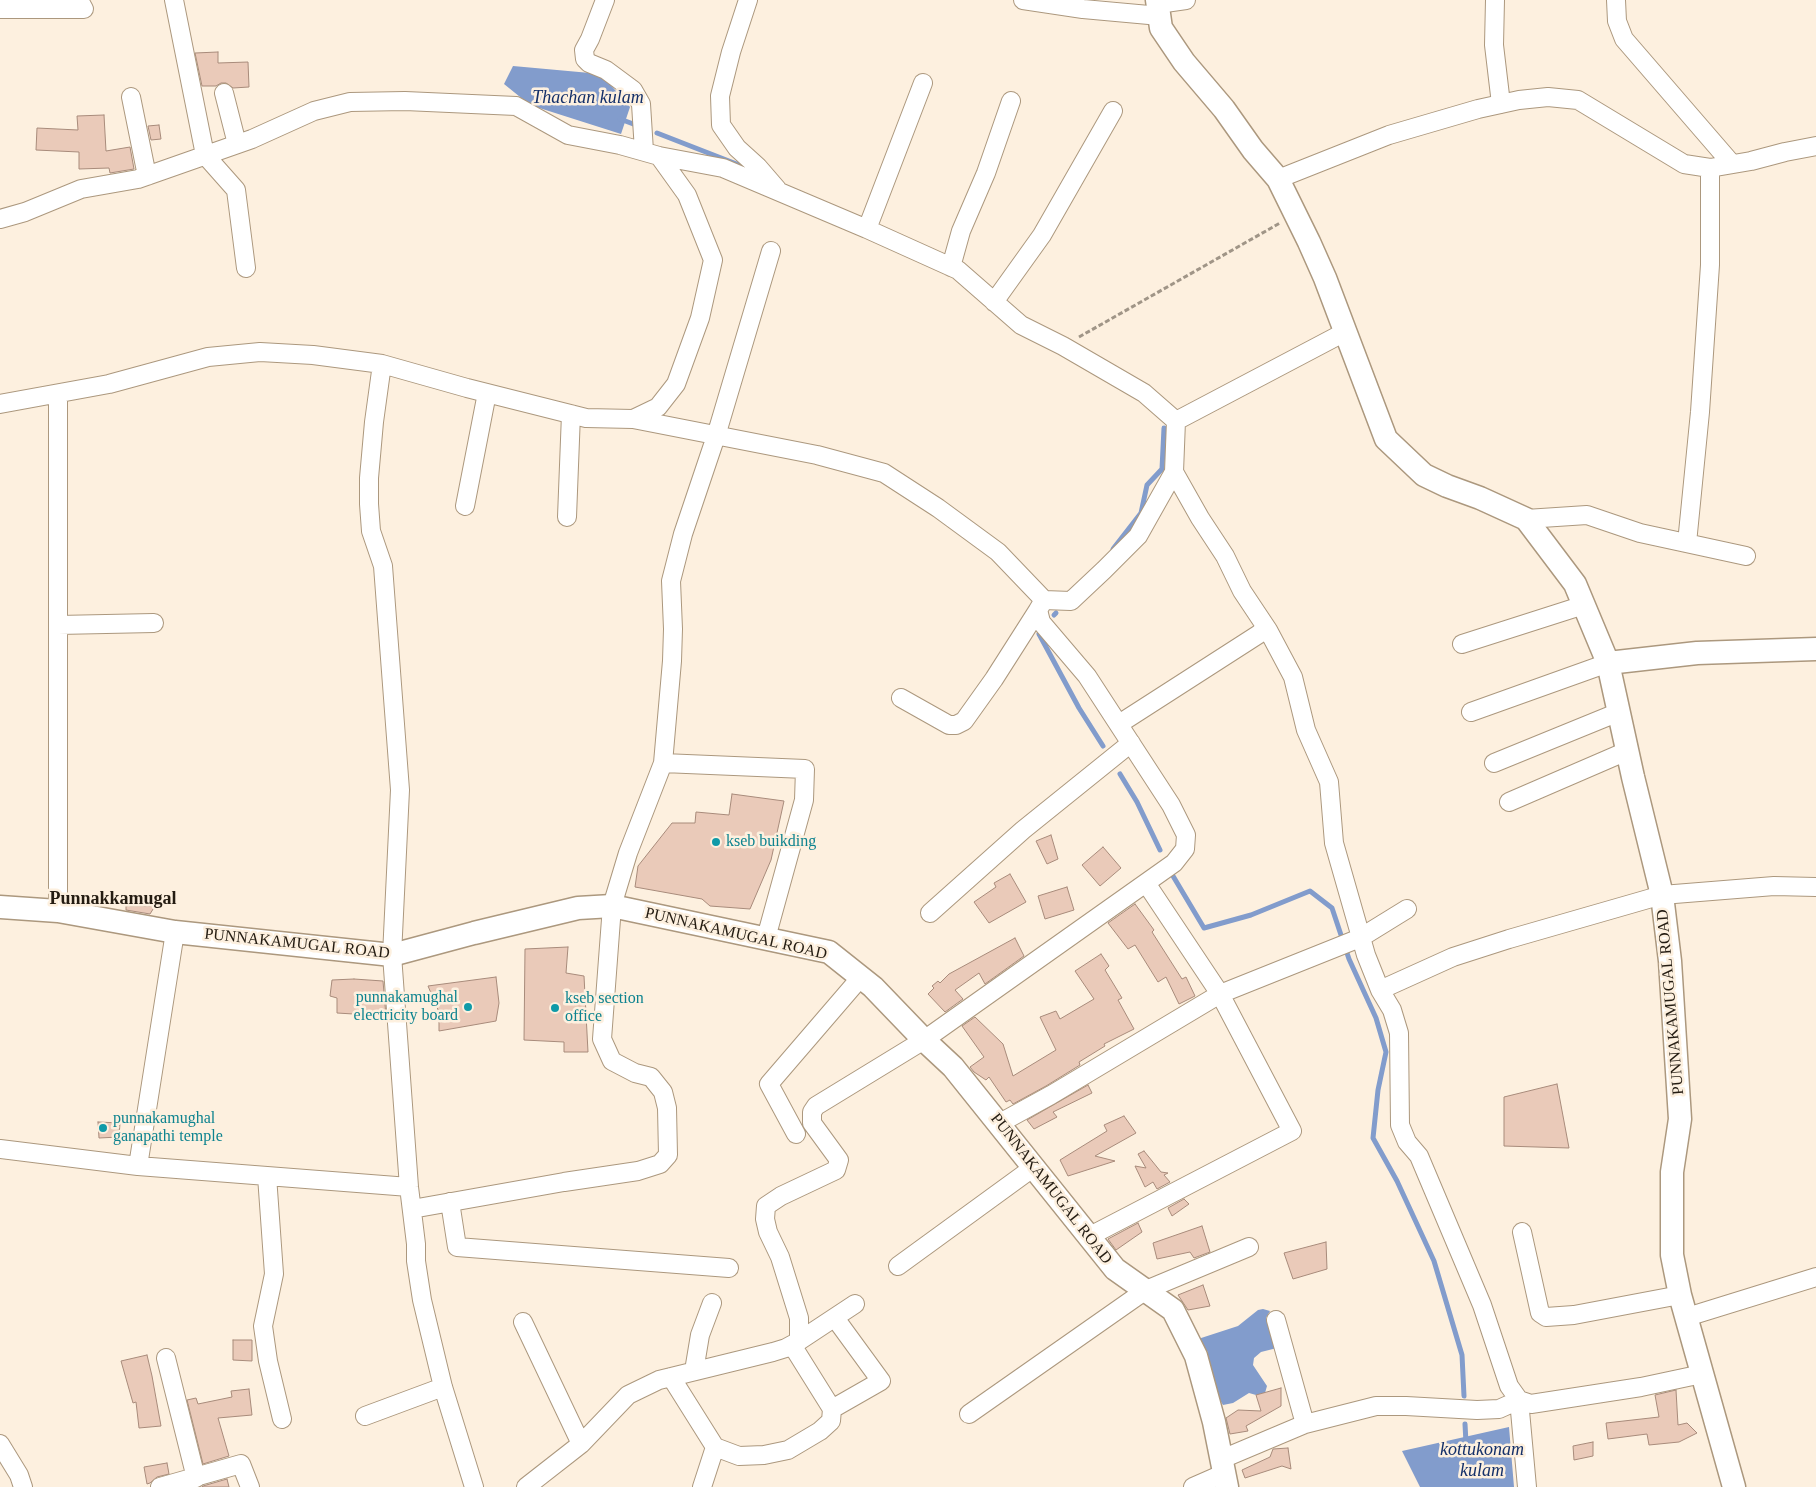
<!DOCTYPE html>
<style>
body{margin:0}
canvas{display:block;background:#fdf0df}
</style>
<canvas width="1816" height="1487"></canvas>
<script>
const context = document.querySelector('canvas').getContext('2d');
context.lineJoin = 'round';
function fillPath(path, color) {
  context.fillStyle = color;
  context.fill(path, 'evenodd');
}
function toPath(rows) {
  const path = new Path2D();
  for (const r of rows) {
    path.moveTo(r[0], r[1]);
    for (let i = 2; i < r.length; i += 2) path.lineTo(r[i], r[i + 1]);
  }
  return path;
}
function strokePath(path, color, width, dash) {
  context.strokeStyle = color;
  context.lineWidth = width;
  context.lineCap = dash ? 'butt' : 'round';
  context.setLineDash(dash || []);
  context.stroke(path);
}
function drawText(font, color, halo, rows, align = 'center') {
  context.font = font + ' Georgia,serif';
  context.lineWidth = 5;
  context.setLineDash([]);
  context.textBaseline = 'middle';
  context.strokeStyle = halo;
  context.fillStyle = color;
  for (const [text, x, y, turn = 0] of rows) {
    context.save();
    context.translate(x, y);
    context.rotate((+turn || 0) * Math.PI / 180);
    context.textAlign = isNaN(turn) ? turn : align;
    if (halo) context.strokeText(text, 0, 0);
    context.fillText(text, 0, 0);
    context.restore();
  }
}
const water = toPath([
 [513,66,601,74,630,107,621,134,530,105,504,84],
 [1263,1309,1270,1311,1266,1318,1277,1348,1261,1352,1254,1358,1253,1365,1267,1386,1265,1393,1256,1395,1249,1393,1233,1403,1223,1405,1216,1394,1200,1357,1208,1352,1198,1347,1195,1340,1238,1326,1258,1310],
 [1509,1427,1514,1487,1420,1487,1402,1451]
]);
const stream = toPath([
 [620,119,636,125],
 [657,133,752,170],
 [1113,549,1141,513,1147,485,1162,469,1164,428],
 [1054,615,1056,613],
 [1039,634,1079,708,1103,746],
 [1120,774,1137,802,1160,850],
 [1173,876,1204,928,1251,915,1310,891,1332,908,1349,959,1376,1018,1386,1052,1378,1090,1373,1138,1397,1181,1434,1261,1462,1355,1464,1396],
 [1465,1424,1466,1443]
]);
const building = toPath([
 [218,52,218,63,248,62,249,87,233,88,226,83,221,83,216,86,202,86,195,53,218,52],
 [104,115,106,151,130,147,134,169,110,173,109,168,79,169,79,152,36,150,37,128,78,130,77,116,104,115],
 [159,125,161,139,151,140,148,126,159,125],
 [732,794,784,801,771,860,750,909,710,906,702,899,635,887,638,866,672,823,695,823,696,812,729,815,732,794],
 [1051,835,1058,859,1047,864,1036,841,1051,835],
 [1103,847,1121,868,1100,886,1082,865,1103,847],
 [1010,874,1026,902,989,923,974,902,996,887,994,883,1010,874],
 [1067,887,1074,910,1045,919,1038,896,1067,887],
 [1135,904,1154,930,1152,932,1182,979,1186,977,1195,996,1179,1004,1166,977,1158,982,1135,945,1128,949,1108,923,1135,904],
 [126,906,155,906,150,914,126,910,126,906],
 [1015,938,1024,956,985,984,979,973,955,990,963,999,945,1012,928,994,934,988,932,986,938,981,940,983,949,974,1015,938],
 [568,947,566,973,584,976,588,1052,564,1052,564,1042,524,1040,525,949,568,947],
 [1101,954,1109,966,1105,970,1122,998,1118,1000,1134,1029,1104,1044,1105,1046,1079,1062,1080,1065,1046,1086,1013,1104,1010,1100,1006,1102,989,1077,986,1080,974,1072,970,1067,984,1057,962,1026,975,1017,1003,1044,1013,1076,1056,1050,1040,1017,1056,1011,1060,1019,1094,999,1075,971,1101,954],
 [496,977,499,1003,496,1021,439,1031,439,1012,428,986,496,977],
 [354,979,383,981,386,1016,337,1013,337,998,330,996,332,980,354,979],
 [1557,1084,1569,1148,1504,1146,1504,1097,1557,1084],
 [1088,1085,1092,1093,1053,1112,1057,1117,1034,1129,1027,1120,1088,1085],
 [1124,1116,1136,1133,1095,1156,1115,1161,1068,1176,1060,1160,1107,1131,1104,1125,1124,1116],
 [98,1122,120,1123,119,1137,99,1138,98,1122],
 [1144,1151,1161,1172,1168,1173,1164,1175,1170,1182,1157,1189,1153,1182,1145,1187,1135,1166,1146,1168,1138,1154,1144,1151],
 [1184,1199,1189,1204,1172,1216,1168,1208,1184,1199],
 [1138,1223,1142,1232,1116,1250,1108,1239,1138,1223],
 [1202,1226,1210,1252,1194,1258,1190,1252,1157,1259,1153,1243,1202,1226],
 [1326,1242,1327,1269,1293,1279,1284,1253,1326,1242],
 [1203,1285,1210,1306,1188,1310,1178,1295,1203,1285],
 [233,1340,252,1340,252,1361,233,1360,233,1340],
 [147,1355,152,1376,161,1426,139,1428,136,1402,133,1403,121,1361,147,1355],
 [1281,1388,1281,1406,1246,1426,1248,1431,1230,1434,1226,1418,1238,1410,1261,1411,1256,1395,1281,1388],
 [249,1389,252,1415,218,1418,229,1456,203,1464,187,1400,196,1398,198,1404,232,1397,231,1391,249,1389],
 [1676,1390,1678,1425,1687,1423,1697,1433,1679,1442,1649,1445,1647,1434,1608,1439,1606,1423,1659,1417,1655,1395,1676,1390],
 [1593,1442,1593,1456,1574,1460,1573,1446,1593,1442],
 [1288,1448,1291,1469,1282,1466,1245,1478,1242,1470,1270,1457,1273,1449,1288,1448],
 [167,1463,169,1474,157,1477,150,1483,147,1484,144,1467,167,1463],
 [227,1479,229,1487,202,1487,203,1486,227,1479]
]);
const path = toPath([
 [1079,337,1280,223]
]);
const minor = toPath([
 [174,0,205,155,236,190,246,268],
 [605,0,590,39,584,50,585,59,589,63,606,70,633,90,641,104,644,151],
 [748,0,731,52,720,96,721,125,737,148,758,167,777,189],
 [1023,0,1083,9,1160,16],
 [1495,0,1494,45,1501,104],
 [1616,0,1617,21,1624,39,1732,164],
 [1158,4,1186,0],
 [0,9,84,9,79,0],
 [224,93,237,144],
 [131,97,147,176],
 [1278,179,1389,135,1478,109,1519,100,1548,97,1578,100,1684,164,1710,168,1751,161,1785,152,1816,146],
 [0,219,25,212,81,189,138,179,252,139,314,111,350,102,405,101,516,106,568,135,620,145,659,156,723,168,867,229,958,270,1021,325,1063,346,1144,393,1176,421,1174,472],
 [867,229,923,83],
 [951,267,961,231,986,173,1011,101],
 [994,302,1042,235,1113,111],
 [382,364,374,422,369,478,369,504,371,531,383,566,400,790,392,955,409,1187,416,1244,416,1261,422,1300,443,1387,474,1487],
 [0,404,109,384,208,357,260,352,313,355,382,364,467,388,586,418,633,419,658,407,676,384,700,318,713,260,687,195,659,156],
 [633,419,817,455,884,473,938,508,998,552,1044,600,1071,601,1104,570,1138,536,1174,472,1200,518,1225,556,1242,591,1268,630,1293,677,1306,730,1329,782,1334,843,1366,955,1380,990,1392,1010,1399,1033,1400,1125,1407,1142,1419,1156,1482,1305,1509,1386,1519,1400,1531,1404,1641,1387,1702,1374],
 [1176,421,1345,332],
 [465,506,487,393],
 [567,517,571,414],
 [1526,519,1587,515,1640,533,1746,556],
 [1687,543,1700,412,1710,265,1710,168],
 [58,625,154,623],
 [1462,644,1584,605],
 [901,698,949,725,956,725,964,721,994,679,1038,610],
 [1471,712,1608,663],
 [1119,724,1259,634,1266,627],
 [663,763,805,769,804,800,766,938],
 [1494,763,1619,712],
 [1509,802,1627,751],
 [58,911,58,394],
 [930,913,1023,830,1131,743],
 [1380,990,1453,957,1509,939,1662,895,1774,886,1816,887],
 [1000,1123,1051,1095,1220,994,1360,938,1407,909],
 [796,1134,769,1084,861,977],
 [0,1149,138,1166,409,1187],
 [138,1166,175,932],
 [267,1176,274,1274,263,1326,268,1361,282,1419],
 [450,1202,457,1247,729,1268],
 [412,1209,564,1182,638,1171,660,1164,668,1155,667,1108,663,1092,651,1077,635,1073,612,1061,602,1039,612,906,628,853,663,763,672,661,673,629,671,581,683,534,716,436,771,251],
 [1522,1232,1540,1313,1546,1317,1574,1315,1680,1295],
 [1088,1237,1292,1131,1220,994,1146,883],
 [898,1266,1034,1167],
 [1687,1317,1816,1277],
 [1276,1320,1305,1424],
 [523,1322,581,1444],
 [799,1341,855,1304],
 [166,1358,196,1478],
 [694,1371,700,1335,712,1303],
 [671,1377,715,1447],
 [832,1409,881,1381,835,1318],
 [969,1414,1146,1290,1249,1247],
 [365,1416,443,1387],
 [0,1444,19,1475,23,1487],
 [1222,1459,1305,1424,1376,1406,1406,1406,1477,1410,1499,1409,1519,1400,1527,1487],
 [160,1487,241,1464,250,1487],
 [526,1487,581,1444,628,1395,659,1380,773,1352,786,1348,799,1341,799,1318,780,1257,768,1232,765,1219,766,1206,781,1196,836,1170,839,1160,812,1123,812,1112,816,1106,924,1040,1174,863,1185,849,1186,835,1171,805,1087,676,1041,622,1038,610,1044,600],
 [702,1487,715,1447,739,1456,764,1455,788,1450,820,1431,831,1421,832,1409,792,1345],
 [1193,1487,1225,1473]
]);
const tertiary = toPath([
 [1157,0,1161,28,1184,62,1224,109,1253,150,1278,179,1309,242,1325,278,1386,439,1424,475,1447,486,1480,498,1526,519,1575,584,1608,663,1633,777,1662,895,1670,961,1680,1119,1672,1172,1672,1255,1680,1295,1734,1487],
 [1608,663,1697,653,1816,649],
 [0,907,58,911,175,932,392,955,474,933,578,908,612,906,829,952,873,987,924,1040,953,1067,1115,1269,1173,1310,1196,1356,1214,1422,1227,1487]
]);
const markers = [
 [716,842,5,"#0f9aa8"],
 [468,1007,5,"#0f9aa8"],
 [555,1008,5,"#0f9aa8"],
 [103,1128,5,"#0f9aa8"]
];
const cultureNames = [
 ["kseb buikding",726,842],
 ["punnakamughal",458,998,"right"],
 ["electricity board",458,1016,"right"],
 ["kseb section",565,999],
 ["office",565,1017],
 ["punnakamughal",113,1119],
 ["ganapathi temple",113,1137]
];
const streetNames = [
 ["PUNNAKAMUGAL ROAD",736,934,13],
 ["PUNNAKAMUGAL ROAD",297,944,6],
 ["PUNNAKAMUGAL ROAD",1671,1002,-95],
 ["PUNNAKAMUGAL ROAD",1051,1189,52]
];
const waterNames = [
 ["Thachan kulam",588,98],
 ["kottukonam",1482,1450],
 ["kulam",1482,1471]
];
const neighbourhoodNames = [
 ["Punnakkamugal",113,899]
];
fillPath(water, '#829ccc');
strokePath(stream, '#829ccc', 5);
fillPath(building, '#eacab9');
strokePath(building, '#a88b7b', 1);
strokePath(minor, '#ac987e', 20);
strokePath(tertiary, '#ac987e', 25);
strokePath(path, '#a09587', 3, [5, 2.5]);
strokePath(minor, '#fff', 18);
strokePath(tertiary, '#fff', 22);
for (const [x, y, r, color] of markers) {
  const dot = new Path2D();
  dot.arc(x, y, r, 0, 2 * Math.PI);
  context.fillStyle = color;
  context.fill(dot);
  strokePath(dot, '#fdf0df', 2);
}
drawText('16px', '#0d838f', '#fdf0df', cultureNames, 'left');
drawText('16px', '#241c12', '#fdf0df', streetNames);
drawText('italic 18px', '#143069', '#fdf0df', waterNames);
drawText('bold 18px', '#241c12', '#fdf0df', neighbourhoodNames);
</script>
